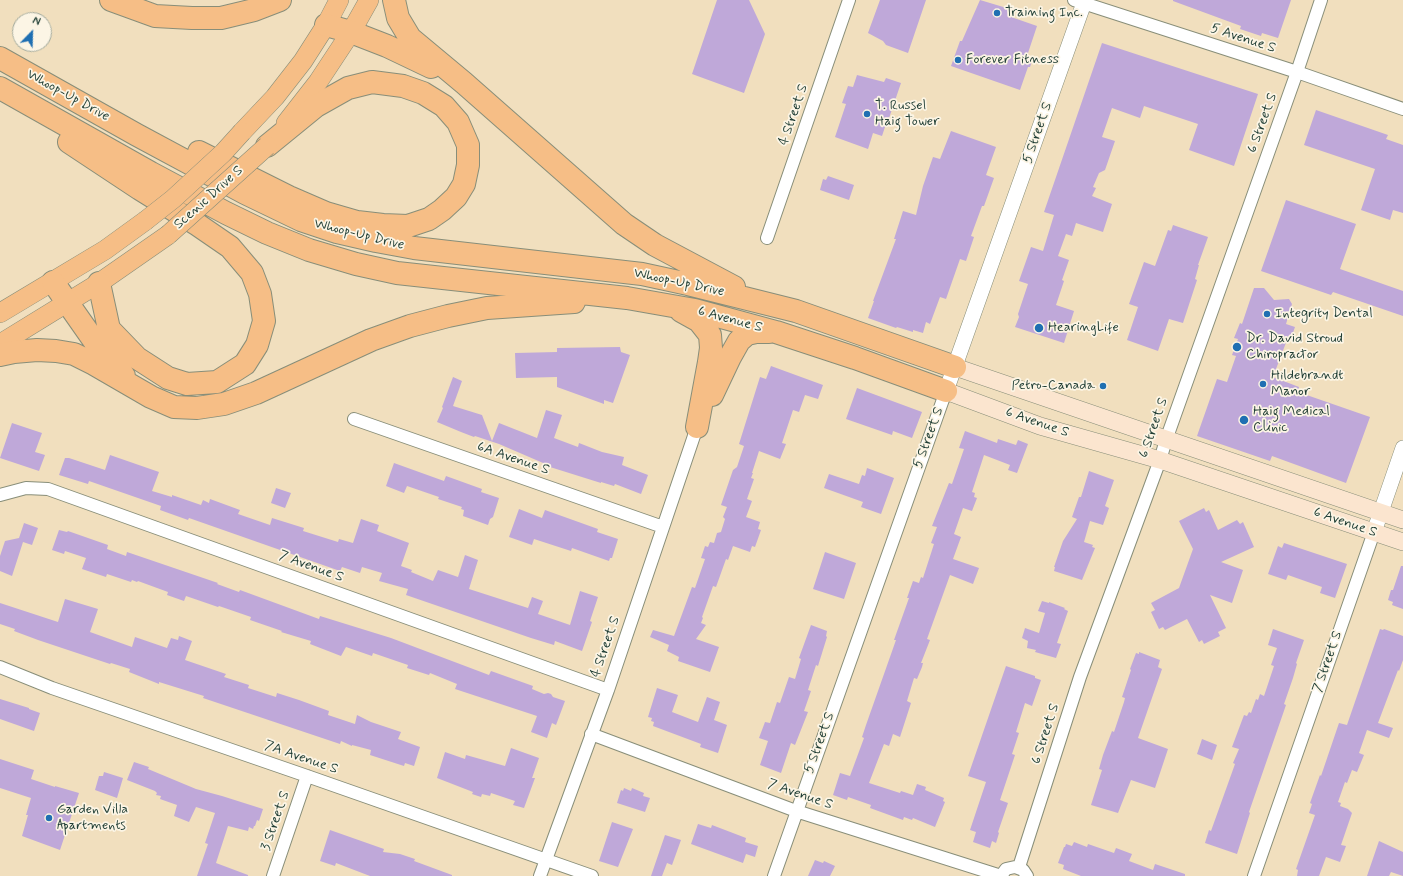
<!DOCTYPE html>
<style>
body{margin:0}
#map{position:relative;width:1403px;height:876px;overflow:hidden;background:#f1dfbe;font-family:Mynerve,sans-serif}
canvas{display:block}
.north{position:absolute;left:12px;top:12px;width:40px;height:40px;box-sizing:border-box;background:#fcf5e5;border:1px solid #a4ab9e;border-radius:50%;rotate:23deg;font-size:11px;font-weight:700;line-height:16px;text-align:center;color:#1f3d34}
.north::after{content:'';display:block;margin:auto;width:14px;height:18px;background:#1f6fb2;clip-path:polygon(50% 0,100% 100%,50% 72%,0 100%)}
</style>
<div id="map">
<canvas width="1403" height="876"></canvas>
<div class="north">N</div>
</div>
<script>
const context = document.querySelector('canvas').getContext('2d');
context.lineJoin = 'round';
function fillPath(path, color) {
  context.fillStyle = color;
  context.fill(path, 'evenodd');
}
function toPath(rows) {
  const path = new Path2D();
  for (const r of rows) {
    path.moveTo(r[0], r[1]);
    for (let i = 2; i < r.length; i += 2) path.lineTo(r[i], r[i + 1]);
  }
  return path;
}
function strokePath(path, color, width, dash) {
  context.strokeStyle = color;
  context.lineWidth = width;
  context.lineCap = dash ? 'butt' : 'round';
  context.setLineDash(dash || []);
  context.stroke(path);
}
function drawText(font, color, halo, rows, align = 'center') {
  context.font = font + ' Mynerve,sans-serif';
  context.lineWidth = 3.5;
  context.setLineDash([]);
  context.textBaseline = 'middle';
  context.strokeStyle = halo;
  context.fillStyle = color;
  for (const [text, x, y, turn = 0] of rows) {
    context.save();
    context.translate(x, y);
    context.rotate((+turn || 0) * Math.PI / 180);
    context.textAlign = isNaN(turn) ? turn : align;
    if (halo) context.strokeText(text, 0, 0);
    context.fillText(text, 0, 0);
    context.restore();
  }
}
const building = toPath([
 [717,0,749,0,765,34,744,93,692,74],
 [880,0,926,0,908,53,886,45,883,41,868,33],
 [980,0,1010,9,1008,14,1014,17,1014,18,1037,26,1027,56,1033,58,1030,67,1028,67,1020,90,951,66,960,41,962,41],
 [1173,0,1291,0,1278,38,1262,33,1261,36,1240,29,1241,26,1173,1],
 [1102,43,1258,94,1234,166,1189,150,1198,124,1144,106,1140,118,1112,108,1102,137,1115,141,1105,170,1099,173,1093,187,1096,188,1092,196,1112,204,1103,232,1076,223,1072,236,1066,234,1058,256,1069,260,1062,280,1064,281,1056,305,1074,311,1064,343,1015,327,1019,317,1018,314,1028,284,1019,281,1031,247,1043,251,1054,215,1044,212],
 [857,75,884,82,886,78,901,83,887,124,886,124,882,136,873,133,868,149,835,137,846,104,842,103,848,86,853,87],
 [1316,110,1388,135,1386,139,1403,145,1403,213,1393,210,1390,220,1361,210,1375,169,1304,145],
 [951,131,996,147,986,175,994,178,984,206,982,206,971,236,974,237,966,261,960,259,946,299,940,297,930,324,926,322,923,333,913,330,913,332,897,327,896,328,868,318,874,301,873,301,896,239,894,239,903,211,916,215,923,186,933,157,940,159],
 [828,176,854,185,849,200,820,190,823,179,826,180],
 [1286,200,1356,224,1340,269,1403,291,1403,316,1333,292,1331,295,1261,271],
 [1173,225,1208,237,1198,265,1199,265,1195,279,1197,280,1183,323,1169,319,1158,351,1127,340,1138,307,1129,304,1144,262,1155,266,1167,233,1168,230,1171,231],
 [1254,288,1264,288,1274,300,1289,299,1292,304,1286,324,1295,327,1290,341,1287,340,1273,377,1299,387,1298,392,1370,417,1346,483,1272,456,1270,461,1197,436,1217,379,1227,382,1236,356,1232,355,1238,339,1234,338,1240,323,1242,324],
 [620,347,621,352,630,355,613,403,604,400,604,404,557,387,557,377,516,378,515,353,557,352,557,348],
 [771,366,823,385,818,399,805,395,799,412,793,410,782,443,786,444,780,459,759,451,752,473,753,473,751,478,754,479,747,499,752,501,746,517,760,522,758,529,761,530,755,547,752,546,750,552,733,546,728,560,726,559,716,587,713,586,702,617,703,618,701,623,706,625,696,639,719,647,710,672,678,661,679,657,667,651,669,645,650,637,653,630,674,636,692,587,695,588,705,559,701,558,705,546,708,547,710,542,714,543,717,533,721,532,725,519,723,517,727,507,721,505,733,470,737,467,744,446,739,444,760,377,766,379],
 [453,377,462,381,453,406,482,415,492,441,499,423,537,438,546,410,562,415,554,438,578,447,579,443,602,452,624,457,622,465,648,475,641,494,615,484,614,486,601,482,601,483,550,467,550,466,499,444,475,436,474,437,461,432,437,422,443,408,442,407],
 [857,388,922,412,912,438,893,431,892,435,846,419],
 [12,423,42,433,35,452,45,455,39,471,0,458],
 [965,431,997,443,998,439,1016,445,1018,440,1028,444,1017,473,1008,470,1010,465,984,455,972,492,975,493,974,497,977,498,972,511,963,508,954,534,961,537,953,559,979,568,973,584,950,575,927,639,930,640,921,663,923,663,922,667,917,679,914,678,907,701,911,703,900,737,893,734,889,746,884,744,869,783,900,793,901,791,913,795,917,784,926,787,925,790,944,798,943,801,945,802,935,827,913,818,912,820,904,817,903,820,870,808,871,805,848,797,847,800,833,795,840,773,850,776,864,738,862,737,866,725,896,640,894,640,909,598,907,598,913,581,919,583,921,577,923,578,934,544,931,543,937,527,932,526,949,483,952,484,964,449,959,448],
 [110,455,159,472,152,491,172,497,172,495,201,505,203,500,209,503,210,499,240,510,238,514,270,525,272,518,304,528,303,531,338,542,339,539,353,543,361,519,379,525,377,531,409,543,401,566,412,570,411,572,433,581,438,570,458,577,465,555,478,560,469,589,528,608,532,597,543,601,538,614,570,625,580,591,598,597,590,621,592,622,582,651,555,641,554,645,531,638,406,595,408,589,379,581,382,573,362,567,360,573,342,567,340,571,189,518,188,520,160,510,161,506,89,481,88,484,59,475,65,458,69,458,105,470],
 [394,463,444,481,446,476,482,489,481,492,499,498,493,517,490,519,488,525,463,516,464,510,461,509,462,507,438,499,439,497,407,486,404,493,386,486],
 [867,468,894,478,881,514,861,507,863,502,824,488,829,474,859,484,862,475,865,476],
 [1089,471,1114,480,1105,506,1109,508,1103,525,1090,521,1084,542,1093,545,1092,547,1095,548,1082,580,1054,571,1055,567,1054,567,1063,541,1077,519,1072,517,1079,497,1081,497],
 [276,488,291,493,285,508,271,503],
 [1204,508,1206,512,1209,510,1218,530,1237,520,1240,524,1243,522,1254,547,1221,562,1243,570,1232,603,1210,595,1226,628,1218,632,1220,636,1204,644,1202,640,1199,642,1187,619,1165,630,1163,627,1159,629,1151,612,1155,610,1151,603,1179,588,1193,549,1179,521],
 [519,509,542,518,545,510,598,529,597,532,618,539,612,558,610,558,609,561,572,548,571,551,534,539,532,545,509,537],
 [24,523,38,528,32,545,23,542,12,576,0,571,0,556,5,541,19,538],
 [59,530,67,532,68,531,108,545,107,549,126,556,127,552,218,583,217,584,239,592,240,590,319,619,320,616,391,638,489,675,491,671,533,686,532,689,544,694,548,693,551,694,553,697,565,701,556,725,552,723,547,738,531,732,537,716,455,689,457,684,430,673,429,675,407,668,408,665,373,653,372,656,346,647,341,656,310,644,311,641,281,632,282,631,250,620,251,617,219,606,218,607,186,596,184,601,167,595,168,592,138,581,137,582,132,580,131,582,107,574,106,577,82,569,86,558,65,551,64,554,52,550],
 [1284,543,1347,564,1335,598,1320,593,1322,587,1288,575,1286,580,1268,574,1278,546,1282,548],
 [825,552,856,563,844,599,813,589],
 [1401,566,1403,566,1403,609,1392,605,1393,602,1388,600,1391,590,1393,590],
 [65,599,98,609,90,632,132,647,135,637,167,648,171,638,178,640,179,636,192,641,185,660,226,674,224,677,249,685,248,688,276,697,277,693,299,700,329,711,328,715,355,724,357,715,371,722,401,732,398,739,420,747,414,766,405,763,404,766,370,755,371,750,352,745,352,746,341,741,340,744,203,698,204,696,159,682,159,684,129,672,130,669,111,663,110,664,38,640,14,631,15,629,0,624,0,603,58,622],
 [1042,601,1049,603,1049,602,1065,608,1064,609,1068,611,1057,643,1061,644,1056,658,1035,652,1036,650,1027,648,1028,641,1022,638,1025,628,1039,633,1045,613,1038,611],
 [811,625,827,631,826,636,827,637,818,666,816,665,808,690,811,691,804,711,808,712,795,745,791,743,781,773,760,765,768,741,759,738,765,722,770,723,777,702,780,703,789,677,795,679,801,659,799,658],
 [1273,629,1304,640,1296,663,1297,664,1293,678,1284,704,1286,705,1249,812,1250,813,1237,854,1205,843,1209,830,1211,831,1235,764,1233,763,1239,749,1232,747,1244,715,1247,716,1249,712,1251,713,1256,699,1258,700,1260,694,1264,696,1274,666,1271,665,1277,648,1268,645],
 [1380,629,1383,630,1384,629,1403,636,1403,660,1399,671,1398,670,1378,723,1393,728,1389,738,1367,730,1359,753,1364,755,1357,772,1352,770,1347,783,1345,782,1338,802,1341,803,1340,806,1348,809,1352,813,1341,845,1346,846,1340,862,1326,857,1319,876,1297,876,1298,870,1296,869,1315,815,1309,813,1312,804,1310,803,1320,775,1321,776,1339,723,1347,725],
 [1139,652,1160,660,1158,667,1162,669,1138,738,1168,749,1155,788,1131,780,1118,813,1091,805,1102,770,1099,769,1103,755,1112,731,1114,732,1124,702,1125,698,1122,697,1131,670,1130,669,1136,653,1139,654],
 [1006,666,1035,676,1035,678,1041,680,1032,706,1025,703,1016,732,1019,733,1012,754,1015,755,1000,800,1008,803,998,832,999,833,996,843,992,841,990,848,973,842,976,832,970,830,986,782,968,776],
 [657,688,678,695,672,712,698,722,707,697,720,702,714,720,727,725,718,753,700,747,701,744,653,726,654,722,651,721,652,718,648,717],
 [0,699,29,708,29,709,40,713,34,731,0,719],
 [1202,739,1217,745,1212,760,1197,754],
 [511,748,539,758,532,778,535,778,524,808,513,805,515,801,491,793,490,796,482,794,481,797,472,794,473,792,437,778,445,752,465,759,466,755,505,766],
 [0,759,34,770,31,779,55,787,55,786,79,793,60,850,22,836,28,815,26,815,31,798,0,788],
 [134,762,149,767,148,769,196,789,222,796,263,809,259,821,257,820,255,826,254,826,253,829,249,827,248,831,228,826,216,863,248,875,248,876,197,876,208,844,205,843,215,813,196,807,189,822,174,816,177,805,160,799,161,796,156,795,157,793,155,791,127,780],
 [104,772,123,778,117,798,95,790,99,776,103,776],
 [624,788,631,791,632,788,644,793,643,796,650,798,645,812,617,803,621,790,623,791],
 [612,822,633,829,618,867,599,861],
 [698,824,711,828,712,825,746,838,745,842,758,846,755,857,746,854,743,863,691,844],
 [330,830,384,849,383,852,400,854,415,859,414,861,452,875,452,876,370,876,336,863,335,866,320,861],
 [665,835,681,840,672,865,667,863,662,876,651,876],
 [1379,841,1403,852,1403,876,1391,872,1389,876,1367,876],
 [1074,842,1087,847,1088,844,1114,853,1116,848,1132,854,1129,861,1153,870,1155,864,1185,874,1185,876,1081,876,1063,869,1064,865,1058,863,1064,847,1065,847,1066,844,1072,846],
 [815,860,823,863,824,861,835,866,830,876,808,876]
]);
const minor = toPath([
 [1074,0,1297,72,1403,109],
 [767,238,849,0],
 [354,419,663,527],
 [0,495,26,488,48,489,608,690],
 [0,667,52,688,307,776,592,876],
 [591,734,796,811,1001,876],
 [1019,867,1080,677,1160,460,1166,440,1297,72,1321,0],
 [273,876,307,776],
 [540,876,608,690,697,427],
 [774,876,946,391],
 [1001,876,1006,869,1015,867,1023,870,1027,876],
 [1254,876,1374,532]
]);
const tertiary = toPath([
 [946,391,1085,0],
 [1374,532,1403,448]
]);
const secondary = toPath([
 [955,367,1403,520],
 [946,391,1040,426,1160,460,1403,542]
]);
const primary = toPath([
 [286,123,318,82,351,32,369,0],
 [242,132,275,97,303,61,326,25,339,0],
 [0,313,105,250,145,221],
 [0,344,99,283,168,235]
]);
const motorway = toPath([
 [111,0,155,16,192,18,221,18,254,10,280,0],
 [394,0,398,18,410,38,464,83,624,224,655,245,734,287],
 [326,25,351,32,387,46,431,67],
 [0,58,137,135,245,193,301,220,337,232,376,241,414,248,642,274,688,284,796,311,955,367],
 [0,88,151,173,226,213,267,233,309,250,356,264,397,273,627,298,695,310,776,332,855,358,946,391],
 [69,142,140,189,198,225,230,247,252,273,260,294,264,321,257,345,245,364,217,382,187,384,168,378,137,358,109,329,99,283],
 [199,152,289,197,326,213,357,222,383,225,408,226,429,219,442,210,456,197,464,184,468,165,468,145,458,122,444,106,423,93,403,86,372,82,348,88,316,106,267,146],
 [53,282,95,342,124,376],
 [681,311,699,321,710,335,711,348,709,362,697,427],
 [0,355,14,352,37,350,56,351,74,354,94,364,151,397,174,407,197,408,224,404,256,393,371,340,410,326,448,316,487,308,574,302],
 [712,395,730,357,739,341,747,334,756,332,769,332]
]);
const primaryBridge = toPath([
 [145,221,173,199,223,153,242,132],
 [168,235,267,146]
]);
const markers = [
 [997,13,4,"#1f6fb2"],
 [958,60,4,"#1f6fb2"],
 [867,114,4,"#1f6fb2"],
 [1267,314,4,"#1f6fb2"],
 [1039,328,5,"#1f6fb2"],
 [1237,347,5,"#1f6fb2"],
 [1263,384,4,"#1f6fb2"],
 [1103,386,4,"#1f6fb2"],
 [1244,420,5,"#1f6fb2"],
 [49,818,4,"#1f6fb2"]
];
const poiNames = [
 ["Training Inc.",1005,13],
 ["Forever Fitness",966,60],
 ["T. Russel",875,106],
 ["Haig Tower",875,122],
 ["Integrity Dental",1275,314],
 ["HearingLife",1048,328],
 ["Dr. David Stroud",1246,339],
 ["Chiropractor",1246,355],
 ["Hildebrandt",1271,376],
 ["Manor",1271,392],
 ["Petro-Canada",1095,386,"right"],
 ["Haig Medical",1253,412],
 ["Clinic",1253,428],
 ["Garden Villa",57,810],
 ["Apartments",57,826]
];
const streetNames = [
 ["5 Avenue S",1243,39,18],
 ["Whoop-Up Drive",68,96,29],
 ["4 Street S",794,115,-71],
 ["6 Street S",1263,123,-70],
 ["5 Street S",1038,133,-71],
 ["Scenic Drive S",209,198,-42],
 ["Whoop-Up Drive",359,235,14],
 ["Whoop-Up Drive",679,283,12],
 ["6 Avenue S",730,320,15],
 ["6 Avenue S",1037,423,19],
 ["6 Street S",1154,428,-71],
 ["5 Street S",929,438,-70],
 ["6A Avenue S",513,459,19],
 ["6 Avenue S",1345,523,19],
 ["7 Avenue S",311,567,20],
 ["4 Street S",606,647,-71],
 ["7 Street S",1328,662,-71],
 ["6 Street S",1046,734,-72],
 ["5 Street S",820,743,-70],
 ["7A Avenue S",301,758,19],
 ["7 Avenue S",800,795,19],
 ["3 Street S",276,821,-71]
];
fillPath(building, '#bfa8d9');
strokePath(minor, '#888e79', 14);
strokePath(tertiary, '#888e79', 16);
strokePath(secondary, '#888e79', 18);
strokePath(primary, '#888e79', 20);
strokePath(motorway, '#888e79', 24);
strokePath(minor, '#fff', 12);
strokePath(tertiary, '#fff', 15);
strokePath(secondary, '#fbe5cf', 17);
strokePath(primary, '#f6be86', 19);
strokePath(motorway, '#f6be86', 22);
strokePath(primaryBridge, '#888e79', 20, []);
strokePath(primaryBridge, '#f6be86', 19);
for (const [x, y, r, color] of markers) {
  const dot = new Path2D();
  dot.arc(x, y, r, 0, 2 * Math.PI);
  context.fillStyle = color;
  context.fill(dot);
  strokePath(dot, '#fcf5e5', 1.5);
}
drawText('14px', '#1f3d34', '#fcf5e5', poiNames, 'left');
drawText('14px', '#1f3d34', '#fcf5e5', streetNames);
</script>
